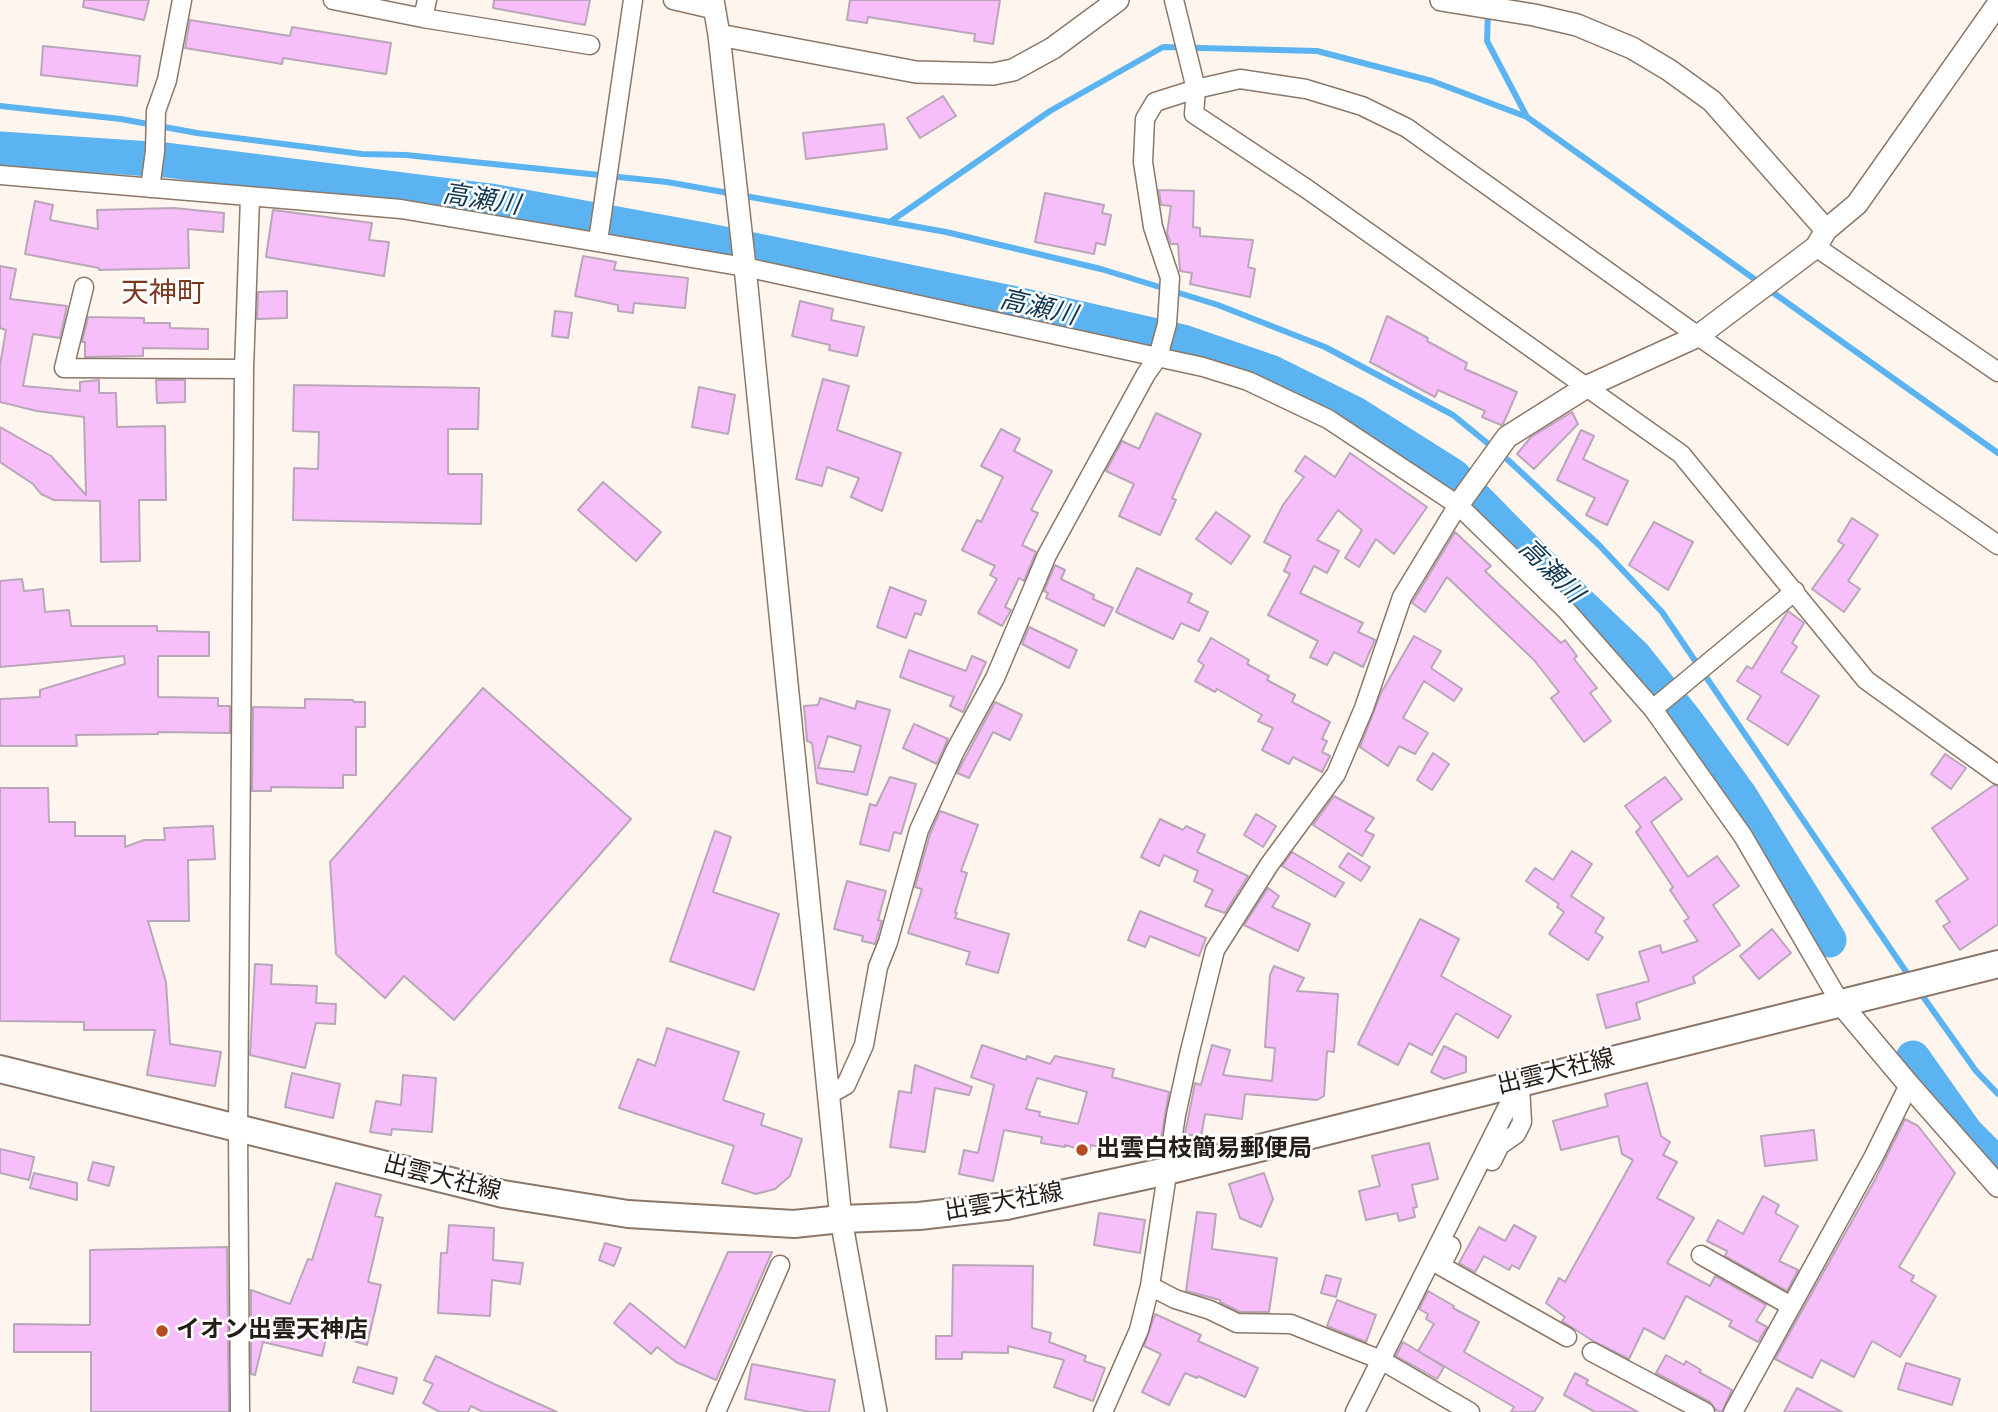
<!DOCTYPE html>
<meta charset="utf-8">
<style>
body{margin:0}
canvas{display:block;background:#fef5ee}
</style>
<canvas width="1998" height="1412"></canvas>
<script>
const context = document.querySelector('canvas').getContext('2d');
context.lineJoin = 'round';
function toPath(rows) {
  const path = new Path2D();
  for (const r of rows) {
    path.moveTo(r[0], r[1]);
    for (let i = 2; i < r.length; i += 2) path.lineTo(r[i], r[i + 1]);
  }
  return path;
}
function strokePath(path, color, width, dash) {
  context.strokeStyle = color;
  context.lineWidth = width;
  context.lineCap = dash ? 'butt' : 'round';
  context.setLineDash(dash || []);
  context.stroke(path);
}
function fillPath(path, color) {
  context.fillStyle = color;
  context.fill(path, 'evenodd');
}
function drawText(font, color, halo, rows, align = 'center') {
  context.font = font + ' Poppins,"Noto Sans JP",sans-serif';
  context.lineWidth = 5;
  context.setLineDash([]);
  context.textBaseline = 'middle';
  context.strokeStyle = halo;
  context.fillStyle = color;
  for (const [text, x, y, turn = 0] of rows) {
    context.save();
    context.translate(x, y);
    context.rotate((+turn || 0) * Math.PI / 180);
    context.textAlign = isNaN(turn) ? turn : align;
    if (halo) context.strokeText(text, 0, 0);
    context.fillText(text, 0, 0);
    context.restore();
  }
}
const stream = toPath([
 [1488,12,1487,41,1527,117],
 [0,106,121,119,197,133,362,154,406,155,667,182,946,232,1101,269,1218,305,1325,347,1453,415,1508,460,1599,545,1662,612,1911,979],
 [890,222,1050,111,1163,47,1317,51,1432,81,1527,117,1760,283],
 [1768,289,1998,453],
 [1919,991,1976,1071,1998,1094]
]);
const river = toPath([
 [0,149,166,160,491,201,704,240,1011,303,1183,342,1270,372,1355,414,1453,476,1568,593,1634,656,1688,724,1740,796,1829,940],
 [1913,1058,1966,1133,1998,1165]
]);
const building = toPath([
 [84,0,149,0,144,20,83,7,84,0],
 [494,0,590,0,585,25,493,8,494,0],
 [850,0,1000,0,993,44,974,41,975,34,868,17,867,23,847,20,850,0],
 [190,20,290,36,292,27,391,43,386,74,283,58,282,64,185,48,190,20],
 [43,46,140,56,137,86,41,75,43,46],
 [943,96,956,116,920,138,907,118,943,96],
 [884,124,887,149,806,159,803,133,884,124],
 [1159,190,1194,191,1193,227,1200,228,1200,236,1253,240,1248,267,1255,269,1250,297,1190,284,1192,273,1180,271,1178,244,1171,244,1167,233,1171,206,1161,205,1159,190],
 [1045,193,1104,205,1102,213,1111,215,1105,245,1096,243,1094,254,1035,242,1045,193],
 [35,201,53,205,50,220,98,229,97,210,174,208,224,213,223,232,188,229,189,268,99,270,99,268,25,254,35,201],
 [273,210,372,223,369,240,389,242,384,276,266,257,273,210],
 [583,256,616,262,614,270,688,278,685,308,634,303,633,313,618,311,618,305,575,296,583,256],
 [0,266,16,269,10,299,67,306,60,338,33,334,23,386,80,391,80,382,99,380,99,393,116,393,117,427,165,426,166,500,139,500,140,561,101,562,100,501,54,500,41,494,33,484,0,462,0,427,51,456,86,495,84,417,37,411,0,402,0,365,6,330,0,328,0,266],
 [287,291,287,318,257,319,258,292,287,291],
 [800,301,833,309,831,320,864,327,857,356,829,350,830,345,792,336,800,301],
 [555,311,572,313,568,338,552,336,555,311],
 [1387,316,1428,338,1427,341,1467,363,1465,369,1517,392,1503,424,1501,425,1482,417,1485,411,1438,390,1435,397,1370,362,1387,316],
 [88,317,144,318,144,323,170,323,170,328,208,329,208,349,143,348,143,356,85,357,85,342,82,342,88,317],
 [823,379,849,386,837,430,901,453,882,511,851,497,859,478,827,467,822,486,796,479,823,379],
 [156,380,185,380,185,402,157,403,156,380],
 [294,385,479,388,478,429,448,429,448,474,482,474,481,524,293,520,294,468,318,469,319,432,293,431,294,385],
 [699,387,735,395,728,434,692,427,699,387],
 [1572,412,1578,424,1534,469,1517,454,1531,437,1572,412],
 [1156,413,1201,434,1172,498,1176,500,1160,535,1119,516,1134,484,1106,471,1122,441,1139,449,1156,413],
 [1001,429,1020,439,1014,451,1052,471,1031,510,1038,513,1022,545,1036,552,1024,581,1019,578,1005,607,1011,610,1002,626,978,613,997,579,990,575,995,566,962,550,977,520,981,522,1003,477,981,466,1001,429],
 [1581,430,1594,436,1583,459,1628,481,1607,525,1586,515,1595,498,1557,480,1581,430],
 [1350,453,1427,507,1394,554,1376,539,1359,567,1345,558,1362,530,1338,510,1317,540,1339,551,1327,573,1314,566,1300,593,1363,623,1358,632,1375,640,1363,667,1334,652,1327,665,1310,657,1318,641,1268,615,1290,574,1284,571,1291,556,1264,542,1283,505,1304,477,1295,471,1305,456,1335,477,1350,453],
 [603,482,661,532,636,561,578,510,603,482],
 [1216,512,1250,536,1231,564,1196,539,1216,512],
 [1852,518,1878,535,1848,581,1860,589,1844,612,1812,589,1844,545,1838,541,1852,518],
 [1654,522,1693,542,1668,590,1629,565,1654,522],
 [1455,532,1491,566,1485,571,1561,643,1565,640,1577,656,1574,659,1597,688,1590,693,1611,721,1584,742,1551,698,1559,692,1534,660,1447,577,1425,612,1412,603,1455,532],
 [1055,565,1065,570,1061,579,1094,595,1093,599,1113,608,1104,626,1046,598,1048,593,1044,591,1055,565],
 [1137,568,1192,594,1188,602,1208,612,1199,631,1181,623,1173,639,1116,612,1137,568],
 [22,579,24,591,43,589,45,612,69,610,71,626,157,626,157,631,209,632,209,656,158,656,158,697,218,698,218,706,230,706,230,733,158,732,158,734,76,735,77,746,0,746,0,699,40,697,40,690,125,664,124,656,0,667,0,581,22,579],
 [890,587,926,601,921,615,915,613,906,638,877,627,890,587],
 [1788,611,1804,623,1792,643,1797,647,1781,672,1819,696,1788,745,1747,719,1761,696,1737,681,1747,666,1752,669,1788,611],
 [1029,627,1077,650,1069,668,1022,644,1029,627],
 [1414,636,1441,651,1431,668,1462,689,1454,701,1424,681,1403,718,1428,733,1415,754,1399,746,1388,766,1360,747,1381,693,1414,636],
 [1211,638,1249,660,1247,664,1269,676,1267,680,1295,695,1292,702,1330,722,1322,739,1327,741,1322,752,1330,756,1322,772,1293,757,1289,764,1262,750,1273,728,1258,721,1262,715,1217,689,1215,692,1195,681,1204,665,1198,661,1211,638],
 [909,650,966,671,972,656,986,662,963,712,950,706,954,697,900,677,909,650],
 [483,688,631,819,454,1020,404,976,385,998,336,954,330,862,483,688],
 [820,698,855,709,857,701,890,710,867,795,817,783,812,743,807,741,804,706,818,705,820,698],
 [828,736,861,746,854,772,818,768,828,736],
 [305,699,353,700,354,702,365,702,365,727,356,727,356,775,343,775,343,788,271,787,271,791,252,791,253,707,305,708,305,699],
 [995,702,1022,715,1010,740,993,732,969,778,957,773,995,702],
 [914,724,948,739,937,764,903,748,914,724],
 [1433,753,1449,764,1432,790,1417,780,1433,753],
 [1945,754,1966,768,1951,789,1931,774,1945,754],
 [890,777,916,784,901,834,894,832,889,851,860,844,870,804,876,806,890,777],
 [1665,777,1682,799,1651,822,1688,877,1717,856,1739,886,1713,905,1740,945,1693,977,1695,983,1636,1003,1640,1019,1606,1028,1597,995,1649,981,1639,952,1660,945,1662,953,1698,941,1684,921,1689,918,1670,890,1673,887,1636,832,1641,827,1625,806,1665,777],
 [1994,785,1998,786,1998,924,1960,950,1943,926,1950,922,1936,901,1968,879,1932,828,1994,785],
 [0,788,48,788,49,822,75,822,75,836,125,836,125,847,144,840,165,840,164,828,213,826,215,859,188,860,189,921,148,921,166,982,170,1044,221,1052,215,1086,147,1075,155,1030,84,1030,84,1022,0,1021,0,788],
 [1334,796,1374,818,1365,831,1374,835,1362,856,1313,825,1334,796],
 [940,811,978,825,961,871,967,873,955,912,957,913,955,918,1009,934,998,973,966,964,970,952,908,933,922,889,915,887,930,834,940,811],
 [1256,814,1276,826,1263,847,1244,835,1256,814],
 [1160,819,1183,830,1186,826,1205,835,1197,852,1248,876,1225,913,1205,906,1213,890,1194,881,1198,871,1164,855,1159,866,1141,857,1160,819],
 [715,831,731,837,713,892,779,914,754,990,670,961,715,831],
 [1572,851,1592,864,1571,896,1604,918,1595,932,1603,937,1588,960,1549,934,1564,912,1557,907,1559,904,1526,881,1535,868,1553,880,1572,851],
 [1292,852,1344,883,1335,897,1282,866,1292,852],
 [1348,853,1370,867,1361,881,1339,867,1348,853],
 [847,881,886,891,878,920,882,921,875,944,862,941,863,936,834,929,847,881],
 [1268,888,1279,896,1272,907,1310,924,1298,951,1244,925,1268,888],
 [1140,911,1206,938,1199,956,1150,936,1145,947,1128,940,1140,911],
 [1420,919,1459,939,1441,976,1511,1016,1498,1038,1456,1013,1432,1055,1409,1043,1398,1065,1358,1044,1420,919],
 [1772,929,1791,953,1759,979,1740,956,1772,929],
 [255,964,272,965,271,984,317,986,316,1003,336,1004,335,1024,316,1023,305,1068,250,1055,255,964],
 [1274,966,1304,978,1297,991,1338,994,1334,1052,1327,1051,1324,1096,1317,1100,1245,1094,1242,1119,1205,1114,1201,1137,1185,1134,1195,1083,1201,1085,1212,1045,1230,1050,1223,1075,1272,1081,1275,1048,1265,1047,1270,975,1274,966],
 [667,1028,739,1052,723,1100,764,1114,761,1125,802,1139,790,1176,775,1189,756,1194,722,1183,734,1146,619,1108,638,1059,655,1066,667,1028],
 [982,1045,1026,1060,1027,1056,1050,1064,1055,1056,1114,1069,1112,1077,1169,1092,1161,1139,1152,1137,1150,1149,1126,1144,1124,1153,1091,1145,1089,1152,1065,1145,1065,1147,1041,1143,1042,1137,1004,1130,993,1181,959,1174,964,1150,978,1153,994,1085,971,1077,982,1045],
 [1037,1078,1087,1092,1078,1124,1039,1116,1040,1112,1026,1109,1037,1078],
 [1444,1046,1466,1057,1466,1072,1444,1079,1431,1072,1444,1046],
 [915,1065,972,1087,969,1095,935,1088,925,1152,890,1147,899,1091,911,1093,915,1065],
 [292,1073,340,1084,333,1118,285,1107,292,1073],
 [403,1075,436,1078,432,1132,392,1129,391,1135,370,1132,376,1101,401,1105,403,1075],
 [1647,1083,1661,1136,1670,1142,1663,1155,1677,1162,1657,1198,1694,1218,1667,1263,1710,1286,1715,1276,1766,1305,1756,1321,1767,1327,1758,1342,1729,1326,1732,1321,1686,1296,1664,1339,1644,1328,1629,1359,1593,1341,1562,1321,1565,1317,1546,1303,1559,1278,1565,1282,1633,1160,1622,1154,1618,1136,1561,1150,1553,1121,1608,1106,1605,1094,1647,1083],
 [1905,1119,1918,1126,1955,1173,1899,1267,1914,1276,1911,1281,1936,1296,1900,1357,1872,1341,1854,1377,1821,1360,1812,1378,1775,1359,1876,1178,1905,1119],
 [1814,1130,1817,1160,1765,1166,1761,1136,1814,1130],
 [1429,1143,1438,1179,1412,1185,1417,1207,1413,1208,1415,1217,1399,1221,1397,1213,1366,1220,1359,1191,1380,1186,1372,1156,1429,1143],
 [0,1149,34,1157,29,1180,0,1173,0,1149],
 [93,1162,114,1167,109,1186,88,1180,93,1162],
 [34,1173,77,1183,77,1200,30,1188,34,1173],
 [1264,1173,1273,1199,1261,1227,1240,1218,1229,1184,1264,1173],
 [336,1183,381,1195,375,1216,383,1218,368,1282,381,1285,367,1345,327,1333,322,1356,263,1342,255,1375,251,1374,251,1290,290,1304,308,1259,312,1260,336,1183],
 [1763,1196,1779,1205,1775,1213,1798,1226,1779,1261,1798,1270,1787,1291,1725,1256,1727,1251,1707,1241,1718,1220,1743,1234,1763,1196],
 [1197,1212,1216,1214,1212,1249,1277,1258,1269,1312,1240,1312,1220,1302,1220,1300,1186,1291,1197,1212],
 [1099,1213,1145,1220,1140,1253,1094,1245,1099,1213],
 [449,1225,494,1228,493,1260,523,1263,520,1284,492,1280,490,1316,438,1313,441,1253,447,1253,449,1225],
 [1514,1225,1536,1237,1519,1269,1512,1265,1509,1270,1484,1256,1475,1272,1459,1263,1479,1227,1505,1241,1514,1225],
 [605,1243,621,1248,614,1266,599,1260,605,1243],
 [227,1247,229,1412,91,1412,91,1352,14,1352,14,1324,90,1325,90,1250,227,1247],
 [728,1252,772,1252,716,1380,676,1362,657,1347,651,1354,614,1323,630,1303,685,1348,728,1252],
 [953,1265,1033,1266,1032,1328,1051,1333,1049,1342,1086,1356,1084,1361,1105,1368,1093,1401,1054,1387,1064,1360,1008,1346,1008,1353,962,1352,962,1359,936,1359,936,1336,952,1336,953,1265],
 [1326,1275,1341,1279,1336,1297,1321,1293,1326,1275],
 [1428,1291,1454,1306,1453,1308,1479,1322,1464,1352,1543,1398,1534,1412,1511,1412,1514,1407,1418,1351,1434,1324,1426,1319,1428,1314,1419,1309,1428,1291],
 [1337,1300,1376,1315,1366,1342,1327,1326,1337,1300],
 [1155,1314,1201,1335,1198,1341,1258,1368,1245,1397,1198,1376,1197,1378,1185,1373,1169,1405,1142,1392,1161,1354,1144,1346,1155,1314],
 [1403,1342,1444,1367,1437,1379,1396,1356,1403,1342],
 [1666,1355,1684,1365,1686,1361,1701,1370,1699,1372,1732,1390,1722,1412,1716,1410,1710,1402,1656,1373,1666,1355],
 [436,1356,494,1384,557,1412,483,1412,471,1406,468,1412,440,1412,423,1403,433,1384,424,1380,436,1356],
 [1906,1363,1960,1379,1952,1405,1898,1389,1906,1363],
 [752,1364,835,1380,829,1412,810,1412,745,1399,752,1364],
 [358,1367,397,1378,393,1394,353,1382,358,1367],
 [1575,1373,1588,1380,1586,1384,1638,1412,1595,1412,1564,1395,1575,1373],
 [1797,1388,1842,1412,1784,1412,1797,1388]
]);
const minor = toPath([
 [333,0,423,18,590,45],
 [673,0,716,10],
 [1174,0,1196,89,1194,114,1307,189,1681,454,1866,680,1998,775],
 [423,18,427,0],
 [0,175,401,209,745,267,1203,367,1248,381,1328,419,1458,505,1566,610,1653,709,1743,836,1841,1004],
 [150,188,155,151,156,111,167,80,182,0],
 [598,241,633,0],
 [1816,247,1998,372],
 [84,287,64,368,244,369],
 [1653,709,1795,591],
 [830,1094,846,1085,864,1045,878,967,888,942,919,830,955,751,995,678,1047,555,1146,374,1158,357,1167,324,1170,278,1153,227,1143,162,1145,119,1155,102,1196,89,1240,79,1306,89,1362,106,1407,128,1698,336,1998,545],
 [1492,1161,1500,1145,1516,1134,1522,1122,1520,1085],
 [1451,1246,1441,1266,1567,1337],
 [1701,1255,1791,1306],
 [1150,1286,1175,1299,1210,1310,1237,1323,1291,1324,1381,1360,1470,1412],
 [1592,1352,1705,1412],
 [240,1412,238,1129,244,369,250,197],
 [716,1412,780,1265],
 [1103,1412,1139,1330,1150,1286,1176,1115,1189,1055,1215,950,1269,865,1336,774,1364,708,1402,597,1458,505],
 [1355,1412,1520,1082],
 [1733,1412,1874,1156,1909,1085]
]);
const tertiary = toPath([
 [713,0,719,35,745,267,841,1219,876,1412],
 [1441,0,1534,15,1577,25,1632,48,1669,70,1712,101,1826,230],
 [719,35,916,72,993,74,1013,70,1053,48,1118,0],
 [1458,505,1507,437,1588,386,1698,336,1816,247,1826,230,1857,204,1998,4],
 [1841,1004,1909,1085,1998,1186]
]);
const primary = toPath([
 [0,1069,503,1194,628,1214,794,1224,841,1219,919,1216,1006,1206,1167,1171,1998,964]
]);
const markers = [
 [1082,1150,7,"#b34c25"],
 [162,1331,7,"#b34c25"]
];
const streetNames = [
 ["出雲大社線",1556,1073,-14],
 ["出雲大社線",442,1179,14],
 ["出雲大社線",1004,1203,-10]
];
const poiNames = [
 ["出雲白枝簡易郵便局",1096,1150],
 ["イオン出雲天神店",176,1331]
];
const waterNames = [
 ["高瀬川",481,201,9],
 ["高瀬川",1038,309,13],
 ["高瀬川",1550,572,45]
];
const quarterNames = [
 ["天神町",163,295]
];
strokePath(stream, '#5bb4f1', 6);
strokePath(river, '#5bb4f1', 35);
fillPath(building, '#f7bff9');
strokePath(building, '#b9a6b9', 2);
strokePath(minor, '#8c7768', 21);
strokePath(tertiary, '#8c7768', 24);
strokePath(primary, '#8c7768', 30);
strokePath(minor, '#fff', 18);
strokePath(tertiary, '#fff', 21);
strokePath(primary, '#fff', 26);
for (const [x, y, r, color] of markers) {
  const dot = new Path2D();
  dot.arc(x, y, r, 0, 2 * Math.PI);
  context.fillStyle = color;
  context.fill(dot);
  strokePath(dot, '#fff', 2.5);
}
drawText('24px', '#251d17', '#fff', streetNames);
drawText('bold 24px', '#251d17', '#fff', poiNames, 'left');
drawText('italic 26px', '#133851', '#fff', waterNames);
drawText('28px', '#79371e', '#fff', quarterNames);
</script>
